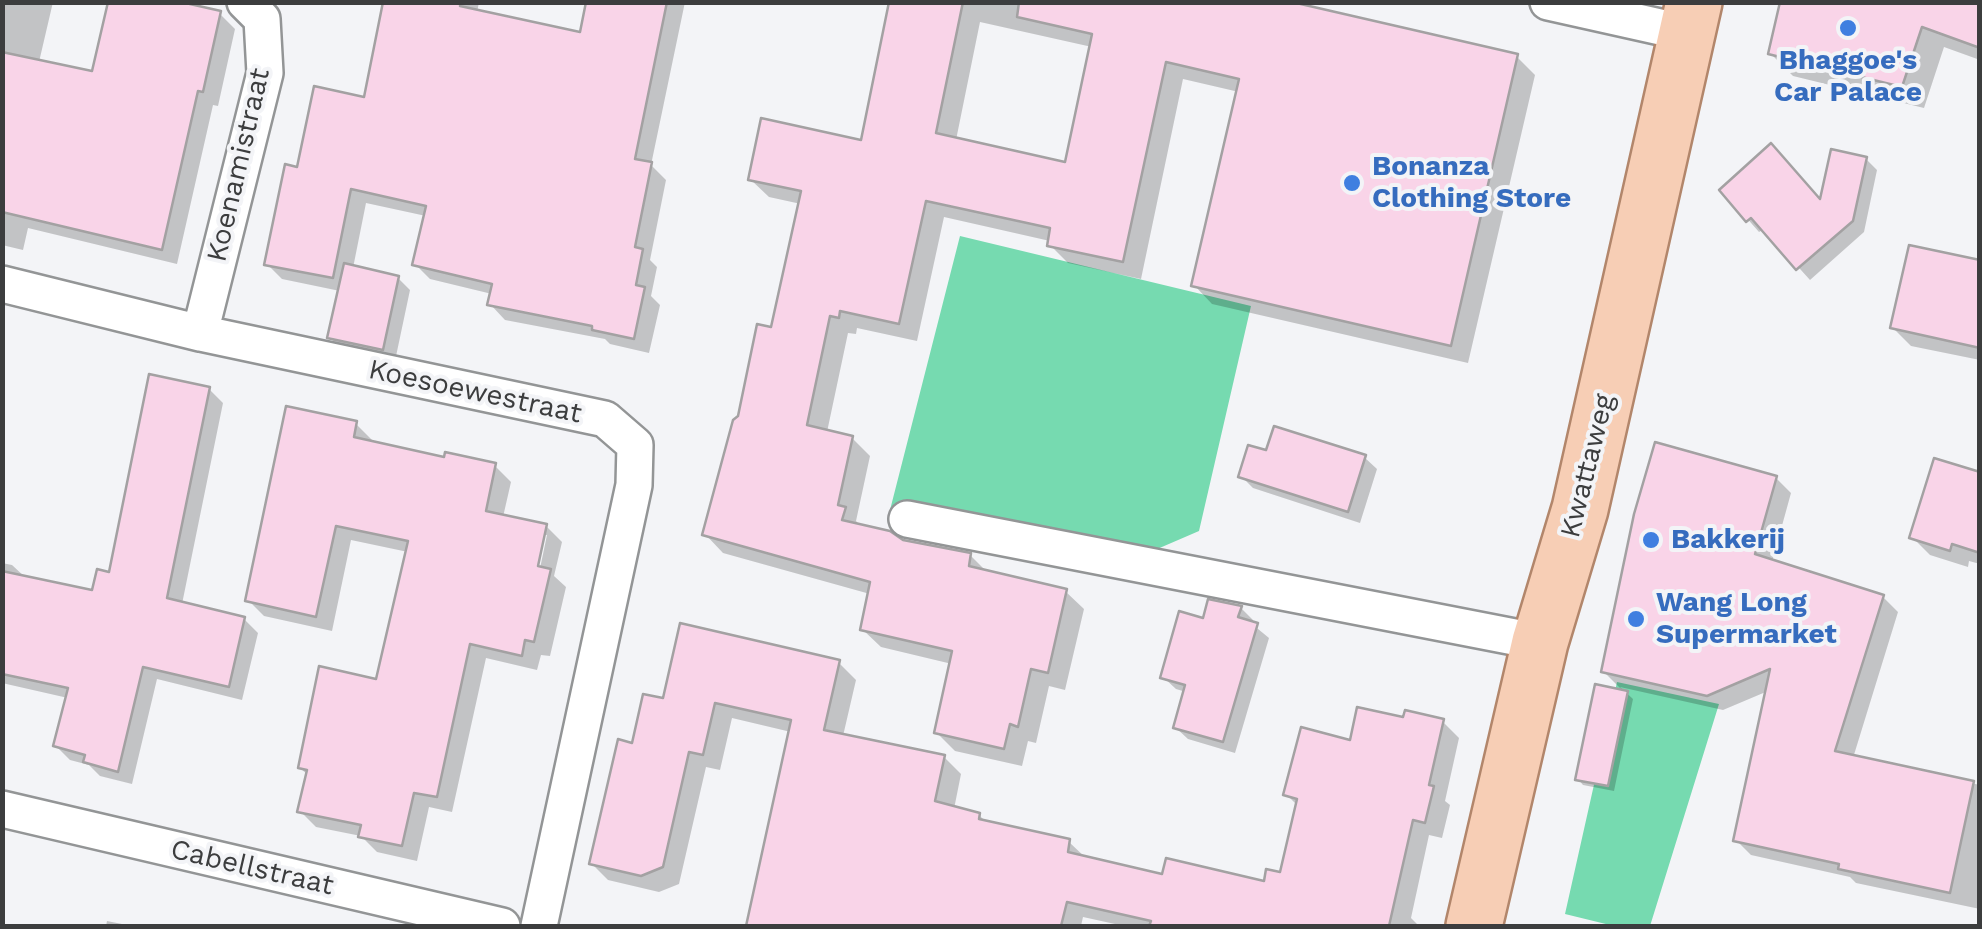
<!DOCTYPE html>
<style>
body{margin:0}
#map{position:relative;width:1982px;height:929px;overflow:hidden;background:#f3f4f7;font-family:"Work Sans",sans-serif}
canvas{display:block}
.frame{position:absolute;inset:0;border:5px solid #3c3d3e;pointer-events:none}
</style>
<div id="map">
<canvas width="1982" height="929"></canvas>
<div class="frame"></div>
</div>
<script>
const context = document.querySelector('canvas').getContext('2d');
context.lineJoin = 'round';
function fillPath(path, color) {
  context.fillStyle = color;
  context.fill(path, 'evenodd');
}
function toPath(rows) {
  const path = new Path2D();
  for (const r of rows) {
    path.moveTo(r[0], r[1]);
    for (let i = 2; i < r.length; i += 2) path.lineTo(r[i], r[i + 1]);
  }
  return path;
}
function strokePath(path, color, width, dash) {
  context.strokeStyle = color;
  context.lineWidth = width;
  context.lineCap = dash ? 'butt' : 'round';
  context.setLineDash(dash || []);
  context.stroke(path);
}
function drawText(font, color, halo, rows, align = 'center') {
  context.font = font + ' "Work Sans",sans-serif';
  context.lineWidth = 8;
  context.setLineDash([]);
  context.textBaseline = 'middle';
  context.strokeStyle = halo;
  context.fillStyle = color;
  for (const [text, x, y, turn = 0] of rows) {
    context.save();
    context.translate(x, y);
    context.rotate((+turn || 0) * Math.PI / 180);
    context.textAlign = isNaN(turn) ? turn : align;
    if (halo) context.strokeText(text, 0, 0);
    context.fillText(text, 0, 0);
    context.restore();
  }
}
const green = toPath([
 [960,236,1251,306,1199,531,1141,556,890,510],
 [1617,682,1719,704,1650,926,1614,926,1565,914]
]);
const shadow = toPath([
 [2,2,53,2,39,62,94,74,220,14,235,29,218,106,213,105,177,264,28,228,23,250,2,245],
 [386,2,479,2,477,13,582,35,588,2,685,2,651,165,666,180,650,260,657,267,651,296,660,305,649,353,610,344,605,339,505,320,490,304,492,294,430,279,415,264,426,216,366,203,353,268,398,278,410,290,395,361,343,350,330,338,340,291,282,279,267,264,299,170,366,100],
 [892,2,1287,2,1517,57,1535,75,1468,363,1212,304,1194,285,1239,92,1183,79,1141,279,1068,263,1050,245,1050,241,944,217,917,341,857,328,856,334,848,333,827,432,852,438,870,456,856,521,862,527,902,542,970,555,988,573,1065,591,1084,609,1065,690,1049,686,1036,743,1028,741,1022,766,955,751,937,733,952,664,881,647,862,629,870,594,723,553,705,534,741,418,773,330,801,204,769,197,750,179,863,143],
 [980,22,1092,47,1067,165,956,140],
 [1980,2,1980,60,1944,47,1924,108,1793,76,1771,54],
 [1866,159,1877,170,1864,232,1810,280,1764,229,1759,232,1722,190,1821,203],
 [1980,263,1980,360,1911,346,1893,328],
 [209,389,223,403,182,604,244,619,258,633,242,700,157,679,132,784,100,776,89,765,70,760,56,746,68,698,2,683,2,563,12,565,26,578,94,593,111,575],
 [356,424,372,440,371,444,446,460,495,466,511,482,503,517,546,526,562,542,554,576,566,587,550,656,541,655,537,670,486,658,452,812,429,807,417,861,377,852,361,836,316,827,300,811,308,775,300,768,378,682,408,552,351,540,332,631,264,616,248,600],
 [542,535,547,535,538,578,533,577],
 [1267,453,1364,457,1377,469,1360,523,1253,488,1241,476],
 [1980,474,1980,564,1969,561,1968,567,1930,555,1912,537],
 [1776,478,1791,493,1772,562,1883,597,1898,612,1853,758,1980,785,1980,909,1856,883,1850,877,1751,855,1736,840,1768,691,1723,710,1620,687,1633,699,1614,791,1583,785,1578,779,1625,693,1603,671],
 [1241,608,1253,620,1252,624,1269,638,1235,753,1188,739,1175,727,1186,692,1176,689,1163,677,1205,621],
 [839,663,856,680,843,736,944,757,961,774,954,809,979,815,988,824,1069,842,1087,859,1164,877,1266,884,1282,875,1298,806,1286,794,1351,743,1405,720,1442,721,1459,738,1445,801,1450,805,1442,838,1429,835,1411,918,1419,926,1124,926,1083,917,1081,926,748,926,791,732,732,718,720,770,706,767,679,884,659,892,608,880,591,863,633,746,665,701],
 [107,921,132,926,106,926]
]);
const building = toPath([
 [108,2,181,2,221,11,203,92,198,91,162,250,2,212,2,52,92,71,108,2],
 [383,2,461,2,460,6,580,32,586,2,667,2,635,159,652,162,635,247,643,249,636,285,645,287,634,339,592,330,592,326,487,305,492,284,412,265,426,206,351,189,333,278,264,265,285,164,297,167,314,86,364,97,383,2],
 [889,2,963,2,936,133,1065,162,1092,34,1017,17,1019,2,1292,2,1518,54,1451,346,1191,286,1239,79,1166,62,1123,262,1047,246,1050,228,926,201,899,324,840,311,839,318,830,316,807,425,853,436,838,505,846,507,842,520,890,531,903,540,971,553,969,566,1067,589,1048,673,1031,669,1018,727,1010,724,1004,749,934,733,952,651,860,630,870,582,702,535,733,420,738,416,757,324,771,327,801,191,748,180,761,118,861,140,889,2],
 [1780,2,1980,2,1980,48,1922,27,1902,87,1768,54,1780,2],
 [1771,143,1820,199,1831,149,1867,157,1853,221,1796,270,1751,218,1746,222,1719,190,1771,143],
 [1909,245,1980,260,1980,348,1890,328,1909,245],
 [344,263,399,276,383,350,327,338,344,263],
 [149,374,210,387,167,598,245,617,229,687,143,667,118,772,83,762,85,755,53,746,68,688,2,674,2,571,92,590,97,569,109,572,149,374],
 [286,406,357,421,354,437,444,457,445,452,496,463,486,511,547,524,538,566,551,569,534,642,525,640,522,656,470,644,437,797,414,793,402,846,358,837,361,825,297,812,307,770,298,768,319,666,376,679,408,541,336,526,316,617,245,601,286,406],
 [1274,426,1366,455,1348,512,1238,477,1248,445,1266,450,1274,426],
 [1655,442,1777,476,1755,554,1884,595,1835,751,1974,781,1950,893,1838,869,1839,864,1733,841,1770,669,1707,696,1601,672,1634,514,1655,442],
 [1934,458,1980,472,1980,553,1952,544,1950,551,1909,538,1934,458],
 [1208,599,1242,606,1238,617,1258,623,1223,742,1173,728,1185,685,1160,678,1179,611,1203,618,1208,599],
 [680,623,840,660,824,730,945,755,935,801,980,813,979,819,1070,839,1068,852,1162,874,1166,858,1264,881,1266,869,1280,872,1297,799,1283,795,1301,727,1350,740,1357,707,1403,717,1405,710,1444,719,1429,785,1434,786,1425,823,1413,820,1389,926,1149,926,1151,921,1067,902,1061,926,746,926,791,720,715,703,703,755,689,752,663,867,641,876,589,864,618,739,632,743,643,694,663,698,680,623],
 [1595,684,1628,691,1608,786,1575,780,1595,684]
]);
const minor = toPath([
 [1548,2,1687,33],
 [2,284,200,333,605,419,635,445,634,485,539,926],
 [200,333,265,73,262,19,245,2],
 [907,519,1540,642],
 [2,809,502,926]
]);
const primary = toPath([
 [1474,926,1540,642,1580,509,1694,2]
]);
const markers = [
 [1848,28,10,"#3f7fe0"],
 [1352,183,10,"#3f7fe0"],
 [1651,540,10,"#3f7fe0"],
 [1636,619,10,"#3f7fe0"]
];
const shopNames = [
 ["Bhaggoe's",1848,61,"center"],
 ["Car Palace",1848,93,"center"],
 ["Bonanza",1372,167],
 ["Clothing Store",1372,199],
 ["Bakkerij",1671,540],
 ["Wang Long",1656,603],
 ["Supermarket",1656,635]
];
const streetNames = [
 ["Koenamistraat",239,165,-77],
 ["Koesoewestraat",475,392,12],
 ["Kwattaweg",1588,466,-76],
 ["Cabellstraat",252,868,13]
];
fillPath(green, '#76dab0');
fillPath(shadow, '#0003');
fillPath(building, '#f9d4e8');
strokePath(building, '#a3a1a2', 2.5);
strokePath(minor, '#939596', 40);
strokePath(primary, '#b2866b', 60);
strokePath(minor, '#fff', 35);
strokePath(primary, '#f7ceb5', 55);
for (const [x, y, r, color] of markers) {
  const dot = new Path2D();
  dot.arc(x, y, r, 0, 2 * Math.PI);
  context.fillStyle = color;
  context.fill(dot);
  strokePath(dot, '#f3f4f7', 4);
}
drawText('bold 28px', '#366cbe', '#f3f4f7', shopNames, 'left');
drawText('28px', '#3c3d3e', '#f3f4f7', streetNames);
</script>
